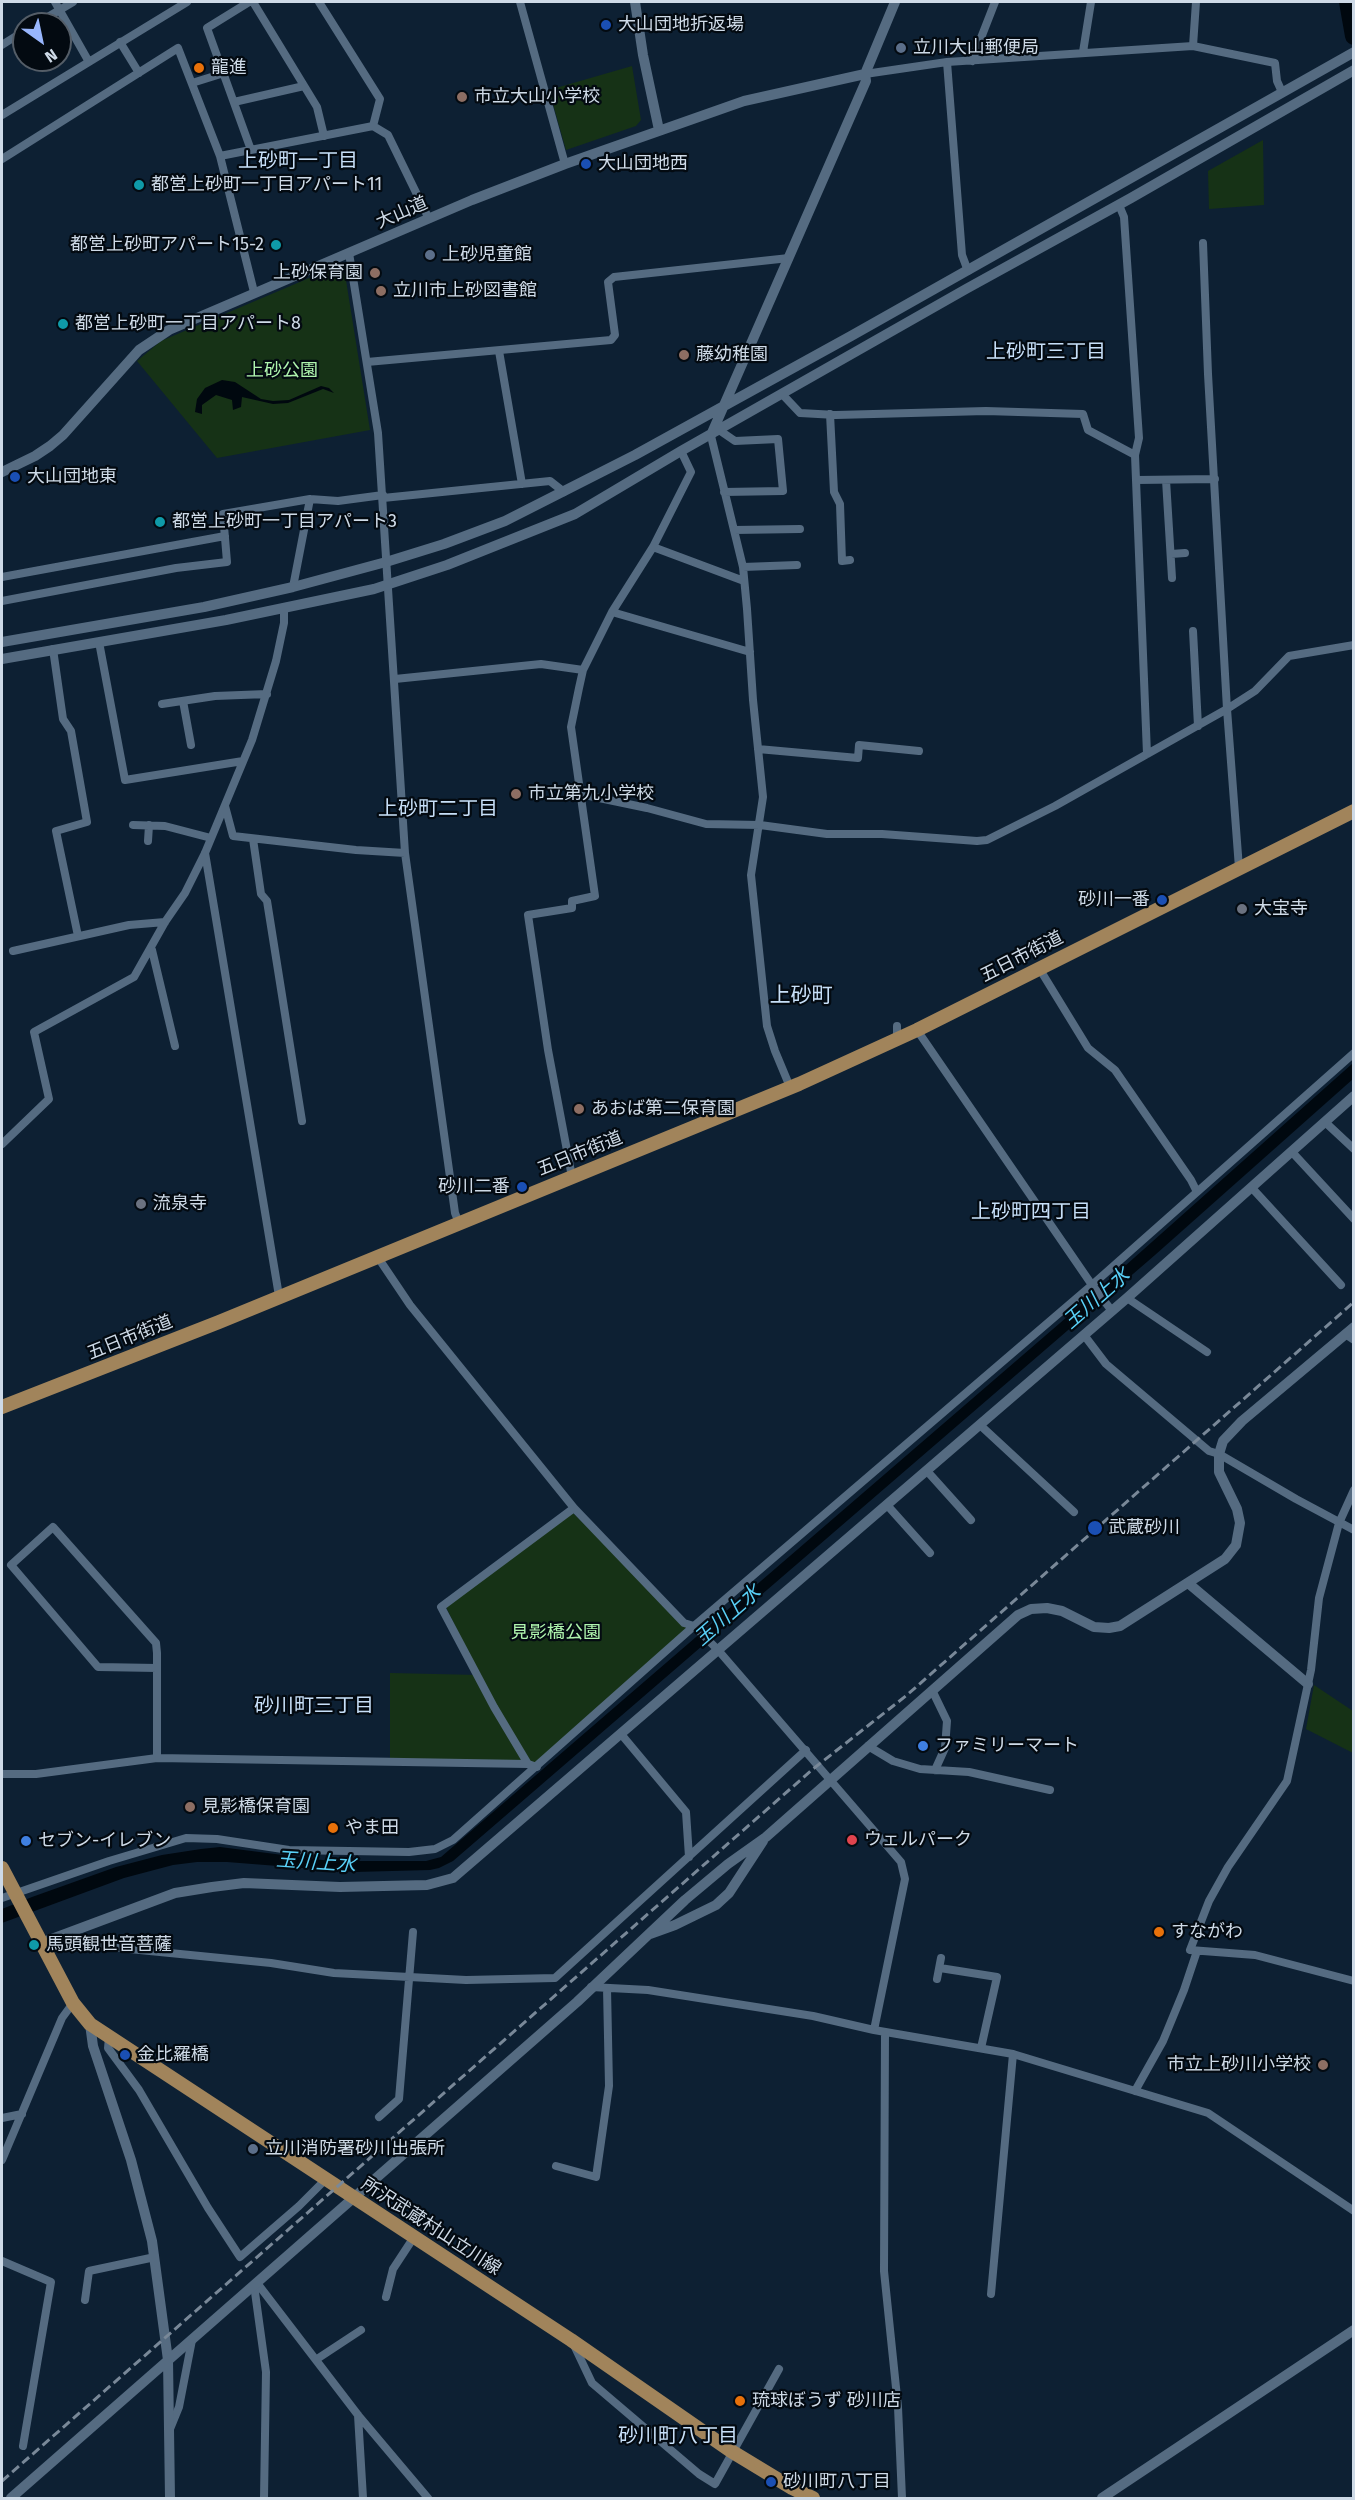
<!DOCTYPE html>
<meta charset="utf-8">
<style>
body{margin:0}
#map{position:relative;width:1355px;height:2500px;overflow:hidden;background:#0d2033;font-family:"Fira Sans",sans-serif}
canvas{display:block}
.frame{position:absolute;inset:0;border:3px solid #cedae7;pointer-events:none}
.north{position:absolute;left:12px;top:12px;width:60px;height:60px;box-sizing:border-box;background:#030a11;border:2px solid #545d67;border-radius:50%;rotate:147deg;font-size:16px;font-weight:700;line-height:24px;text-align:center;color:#cedae7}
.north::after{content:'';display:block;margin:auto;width:21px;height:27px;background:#98b6fd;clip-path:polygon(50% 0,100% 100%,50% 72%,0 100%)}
</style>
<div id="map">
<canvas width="1355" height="2500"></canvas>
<div class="frame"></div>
<div class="north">N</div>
</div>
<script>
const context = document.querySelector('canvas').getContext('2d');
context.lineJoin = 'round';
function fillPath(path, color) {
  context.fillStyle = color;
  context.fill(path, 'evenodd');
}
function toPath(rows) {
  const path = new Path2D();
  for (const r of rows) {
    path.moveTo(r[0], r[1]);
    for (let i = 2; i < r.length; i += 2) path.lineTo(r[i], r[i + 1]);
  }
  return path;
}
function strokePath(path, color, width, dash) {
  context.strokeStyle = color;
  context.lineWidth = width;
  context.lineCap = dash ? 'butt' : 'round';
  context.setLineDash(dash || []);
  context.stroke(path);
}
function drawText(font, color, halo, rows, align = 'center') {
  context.font = font + ' "Fira Sans","Noto Sans JP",sans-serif';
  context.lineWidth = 4.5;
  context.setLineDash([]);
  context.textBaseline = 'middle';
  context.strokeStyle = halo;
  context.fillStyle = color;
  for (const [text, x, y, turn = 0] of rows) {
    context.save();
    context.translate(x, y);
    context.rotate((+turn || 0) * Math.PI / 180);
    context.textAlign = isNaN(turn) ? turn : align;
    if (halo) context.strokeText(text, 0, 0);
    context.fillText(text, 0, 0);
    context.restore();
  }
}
const green = toPath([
 [632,66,641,120,636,126,566,150,549,90],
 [1263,140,1264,205,1209,209,1208,171],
 [335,267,345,274,370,430,217,458,137,361,161,341],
 [572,1512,693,1631,536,1763,390,1760,390,1673,479,1675,446,1607],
 [1314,1685,1353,1711,1353,1753,1306,1729]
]);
const water = toPath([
 [222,380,235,382,261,399,273,401,289,400,321,386,329,388,334,393,323,389,288,403,273,404,242,397,241,407,233,410,232,400,216,395,202,405,202,414,195,412,197,399,205,388],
 [1353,1063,1353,1079,1155,1255,453,1861,439,1868,430,1870,354,1872,227,1862,197,1862,173,1865,124,1878,2,1923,2,1909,32,1897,116,1867,162,1855,201,1849,220,1847,330,1861,426,1861,441,1857,1089,1298]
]);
const river = toPath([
 [1348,2,1354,36]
]);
const minor = toPath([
 [55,2,89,62],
 [249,2,207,28,251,150],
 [253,2,317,107,324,136],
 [319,2,380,99,373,126],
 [520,2,565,164],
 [36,24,73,2],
 [120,42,139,73],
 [2,45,24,31],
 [1193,46,1196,2],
 [1083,52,1091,2],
 [972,61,995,2],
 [947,62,962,255,968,271],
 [865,74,947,62,1193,46,1275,63,1277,81,1282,92],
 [192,83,224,73],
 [234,102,304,86],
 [2,115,187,2],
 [220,156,373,126,388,135,429,219],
 [2,159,178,48,220,156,254,292],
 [1119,205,1124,217,1139,438,1135,455,1147,754],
 [1203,243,1208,374,1227,709,1239,868],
 [349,253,378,433,405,853,455,1213,459,1223],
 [499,351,522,484],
 [367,362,611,340,615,335,608,282,614,277,789,258],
 [782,394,800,413,836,415,986,411,1083,414,1088,430,1135,455],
 [830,414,834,492,840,504,842,561,850,560],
 [719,430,735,441,778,439,783,491,724,492],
 [711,436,743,567,747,609,753,700,763,797,751,875,767,1026,775,1051,790,1087],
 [1137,480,1215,479],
 [1166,480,1172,578],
 [383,498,550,481,564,492],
 [734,530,800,529],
 [653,547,744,581],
 [1171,554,1185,553],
 [743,567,797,565],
 [2,577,225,536],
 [293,587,310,499],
 [2,601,176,568,227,562,223,514,310,499,338,501,383,495],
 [612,612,750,652],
 [1193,631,1198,726],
 [99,642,125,780,243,761],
 [53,649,63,719,71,731,87,822,56,831,78,936],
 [395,679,541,664,583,670],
 [183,701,191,745],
 [162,704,215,696,267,694],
 [758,749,858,758,859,745,919,751],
 [580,794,647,808,706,824,760,825,827,834,882,834,977,841,987,840,1055,806,1227,709,1255,691,1289,656,1354,645],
 [225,806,233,836,356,850,405,853],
 [133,825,165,826,211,838],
 [253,839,261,894,267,901,302,1121],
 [148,841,149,825],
 [205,853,279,1296],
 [152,950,175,1046],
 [13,951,129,925,165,922],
 [1039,968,1088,1048,1115,1070,1191,1180,1197,1192],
 [917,1030,1092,1285,1112,1311],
 [897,1040,897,1026],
 [1325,1122,1354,1149],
 [2,1144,49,1099,34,1032,134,977,165,922,185,893,205,853,252,740,276,661,284,623,284,609],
 [1292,1152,1354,1219],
 [572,1177,548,1050,528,915,572,908,572,901,595,896,571,727,579,688,583,670,612,612,653,547,691,472,681,451],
 [1252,1188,1341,1285],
 [377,1256,410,1305,574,1508,684,1623,694,1626,718,1650,901,1862,905,1879,874,2030],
 [1127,1298,1207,1352],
 [1345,1334,1354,1340],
 [1084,1335,1106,1364,1209,1451,1219,1454,1296,1499,1354,1530],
 [980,1425,1074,1512],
 [927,1471,971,1520],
 [1354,1490,1339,1523,1319,1598,1311,1670,1287,1781,1228,1867,1209,1901,1190,1950,1255,1955,1354,1981],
 [887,1505,930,1553],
 [157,1668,98,1667,11,1565,53,1527,156,1643,157,1653,157,1758],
 [932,1690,947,1721,945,1748,935,1770],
 [621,1734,686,1812,689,1857],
 [868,1746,893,1761,920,1769,969,1772,1050,1790],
 [528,1764,494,1707,441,1607,574,1508],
 [2,1774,36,1774,157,1758,528,1764,537,1767],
 [2,1898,109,1861,186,1838,217,1839,289,1850,409,1852,435,1849,453,1840,694,1626,1092,1285,1354,1053],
 [70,1932,79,1944,271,1963,334,1973,466,1980,555,1978,806,1750],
 [940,1968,997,1977,981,2048],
 [937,1979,941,1958],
 [591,1987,648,1990,813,2016,874,2030,1013,2054,1208,2113,1354,2211],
 [885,2032,884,2271,898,2407,902,2498],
 [109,2037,108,2048,139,2090,208,2208,240,2257,299,2206,325,2180],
 [1135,2091,1163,2041,1184,1990,1197,1951],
 [379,2117,399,2099,413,1932],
 [2,2118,22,2114],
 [2,2160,62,2018,73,2003],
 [556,2166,596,2177,609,2086,607,1988],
 [2,2261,51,2282,23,2446],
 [257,2283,358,2415,428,2498],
 [254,2285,266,2372,264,2498],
 [991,2294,1013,2054],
 [386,2297,393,2269,414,2237],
 [85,2300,89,2271,155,2257],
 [573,2343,592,2383,699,2474,715,2484,779,2369],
 [317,2359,361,2330],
 [358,2415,363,2498],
 [170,2429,179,2407,192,2340]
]);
const tertiary = toPath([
 [635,2,643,55,659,130],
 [711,435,866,81,865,74,895,2],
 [2,472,35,456,50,446,63,435,139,350,169,330,472,200,565,164,744,101,865,74],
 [2,642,204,607,293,587,386,562,444,544,505,521,635,455,851,336,1354,52],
 [2,659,226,620,374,589,447,565,575,514,681,451,966,289,1131,198,1354,70],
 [1188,1583,1308,1684],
 [650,1934,675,1925,716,1905,729,1893,763,1841],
 [41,1943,175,1893,212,1887,244,1883,340,1887,427,1885,453,1878,1127,1298,1354,1096],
 [90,2024,93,2046,131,2160,152,2241,168,2360,170,2498],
 [11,2498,577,2002,685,1900,728,1864,766,1837,1018,1615,1031,1609,1047,1608,1062,1611,1094,1627,1109,1628,1120,1626,1225,1559,1236,1545,1240,1523,1237,1509,1219,1472,1219,1454,1223,1441,1242,1421,1354,1327],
 [1102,2498,1354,2330]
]);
const primary = toPath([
 [2,1407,219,1322,799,1084,917,1030,1354,811],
 [2,1868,73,2003,90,2024,571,2340,731,2451,792,2488,813,2498]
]);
const rail = toPath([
 [2,2481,813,1769,907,1695,1354,1302]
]);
const markers = [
 [606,25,6,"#1a4fb4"],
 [901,48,6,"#5c6f8a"],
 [199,68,6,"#e8710a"],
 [462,97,6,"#8d6e63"],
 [586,164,6,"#1a4fb4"],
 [139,185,6,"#0f9aa8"],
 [276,245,6,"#0f9aa8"],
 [430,255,6,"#5c6f8a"],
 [375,273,6,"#8d6e63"],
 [381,291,6,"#8d6e63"],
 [63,324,6,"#0f9aa8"],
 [684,355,6,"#8d6e63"],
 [15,477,6,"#1a4fb4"],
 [160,522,6,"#0f9aa8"],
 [516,794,6,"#8d6e63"],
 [1162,900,6,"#1a4fb4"],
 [1242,909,6,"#6b7280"],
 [579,1109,6,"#8d6e63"],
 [522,1187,6,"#1a4fb4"],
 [141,1204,6,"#6b7280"],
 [1095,1528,8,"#1a4fb4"],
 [923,1746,6,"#3f7fe0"],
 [190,1807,6,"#8d6e63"],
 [333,1828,6,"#e8710a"],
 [852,1840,6,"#e0444e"],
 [26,1841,6,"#3f7fe0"],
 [1159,1932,6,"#e8710a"],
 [34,1945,6,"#0f9aa8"],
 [125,2055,6,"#1a4fb4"],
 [1323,2065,6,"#8d6e63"],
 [253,2149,6,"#5c6f8a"],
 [740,2401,6,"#e8710a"],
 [771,2482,6,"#1a4fb4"]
];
const poiNames = [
 ["大山団地折返場",618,25],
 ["立川大山郵便局",913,48],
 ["龍進",211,68],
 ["市立大山小学校",474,97],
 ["大山団地西",598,164],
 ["都営上砂町一丁目アパート11",151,185],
 ["都営上砂町アパート15-2",264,245,"right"],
 ["上砂児童館",442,255],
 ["上砂保育園",363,273,"right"],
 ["立川市上砂図書館",393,291],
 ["都営上砂町一丁目アパート8",75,324],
 ["藤幼稚園",696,355],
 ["大山団地東",27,477],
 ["都営上砂町一丁目アパート3",172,522],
 ["市立第九小学校",528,794],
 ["砂川一番",1150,900,"right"],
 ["大宝寺",1254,909],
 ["あおば第二保育園",591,1109],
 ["砂川二番",510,1187,"right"],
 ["流泉寺",153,1204],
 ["武蔵砂川",1108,1528],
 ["ファミリーマート",935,1746],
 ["見影橋保育園",202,1807],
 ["やま田",345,1828],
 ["ウェルパーク",864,1840],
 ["セブン-イレブン",38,1841],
 ["すながわ",1171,1932],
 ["馬頭観世音菩薩",46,1945],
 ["金比羅橋",137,2055],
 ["市立上砂川小学校",1311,2065,"right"],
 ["立川消防署砂川出張所",265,2149],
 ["琉球ぼうず 砂川店",752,2401],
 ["砂川町八丁目",783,2482]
];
const streetNames = [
 ["大山道",402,213,-23],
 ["五日市街道",1022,957,-27],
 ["五日市街道",580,1154,-22],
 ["五日市街道",130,1338,-22],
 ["所沢武蔵村山立川線",431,2227,33]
];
const parkNames = [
 ["上砂公園",282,371],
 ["見影橋公園",556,1633]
];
const neighbourhoodNames = [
 ["上砂町一丁目",298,161],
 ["上砂町三丁目",1046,352],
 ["上砂町二丁目",438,809],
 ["上砂町四丁目",1031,1212],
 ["砂川町三丁目",314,1706],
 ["砂川町八丁目",678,2436]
];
const waterNames = [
 ["玉川上水",1097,1299,-41],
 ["玉川上水",728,1616,-41],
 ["玉川上水",316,1863,4]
];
const quarterNames = [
 ["上砂町",801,996]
];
fillPath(green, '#163216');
fillPath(water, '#00080f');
strokePath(river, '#00080f', 18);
strokePath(minor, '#556b81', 8);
strokePath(tertiary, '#556b81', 10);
strokePath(primary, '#a1845b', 14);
strokePath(rail, '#798898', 3, [9, 4.5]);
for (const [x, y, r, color] of markers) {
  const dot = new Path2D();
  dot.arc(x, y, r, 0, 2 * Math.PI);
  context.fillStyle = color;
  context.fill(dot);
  strokePath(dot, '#030a11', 2);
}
drawText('18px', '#cedae7', '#030a11', poiNames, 'left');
drawText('18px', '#cedae7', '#030a11', streetNames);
drawText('18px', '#aff5ae', '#030a11', parkNames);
drawText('20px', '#c7dff8', '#030a11', neighbourhoodNames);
drawText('italic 20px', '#59d0f7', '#030a11', waterNames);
drawText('21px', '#c7dff8', '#030a11', quarterNames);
</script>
